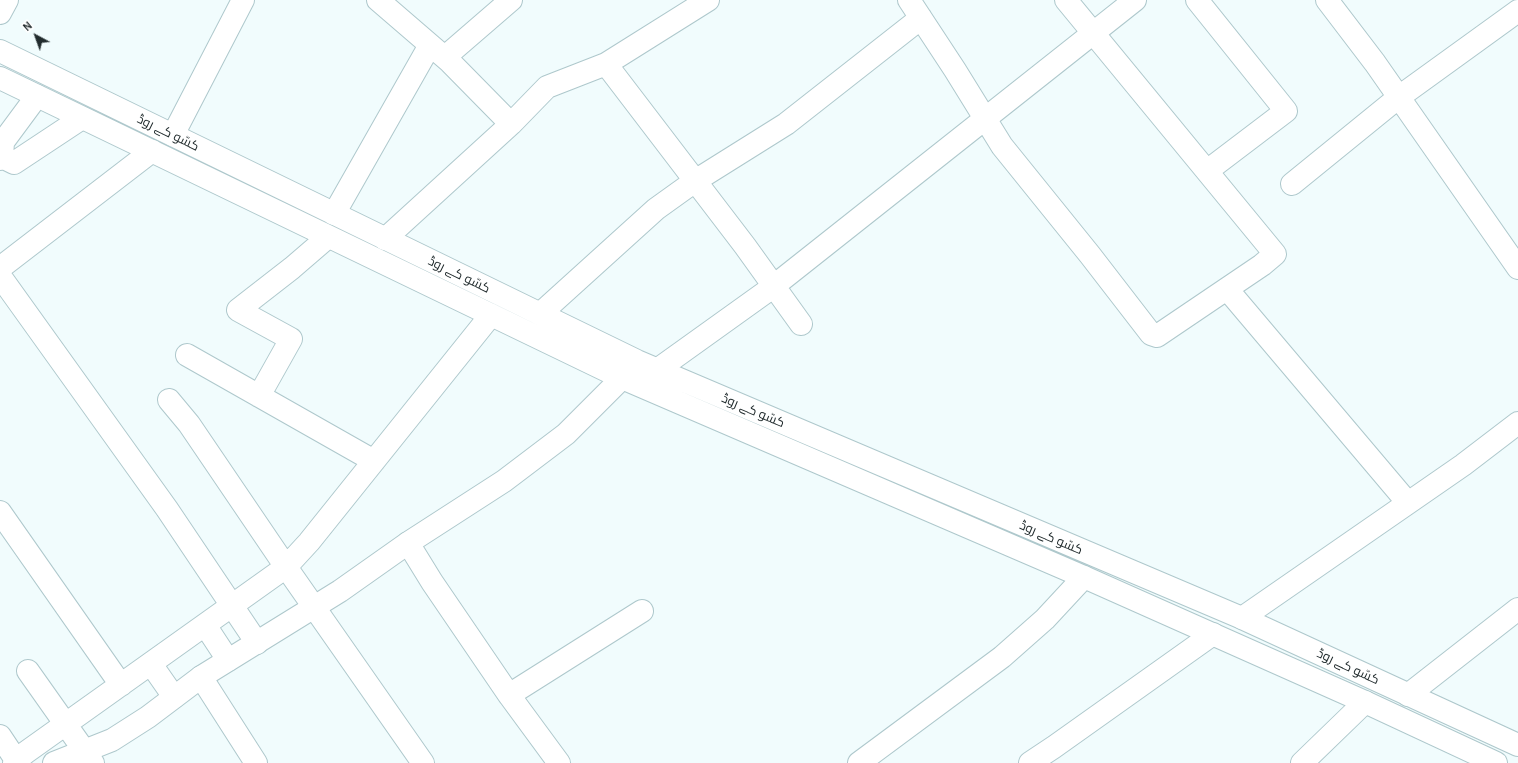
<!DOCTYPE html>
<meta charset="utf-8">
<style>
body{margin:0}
#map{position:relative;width:1518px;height:763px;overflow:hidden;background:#f1fcfd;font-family:Karla,sans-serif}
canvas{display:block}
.north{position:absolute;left:16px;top:16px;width:40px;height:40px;-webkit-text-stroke:3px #fff;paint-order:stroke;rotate:319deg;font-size:11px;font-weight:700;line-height:16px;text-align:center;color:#222c2e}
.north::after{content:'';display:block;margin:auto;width:14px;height:18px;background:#222c2e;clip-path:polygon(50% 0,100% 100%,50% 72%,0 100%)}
</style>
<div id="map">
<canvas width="1518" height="763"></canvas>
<div class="north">N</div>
</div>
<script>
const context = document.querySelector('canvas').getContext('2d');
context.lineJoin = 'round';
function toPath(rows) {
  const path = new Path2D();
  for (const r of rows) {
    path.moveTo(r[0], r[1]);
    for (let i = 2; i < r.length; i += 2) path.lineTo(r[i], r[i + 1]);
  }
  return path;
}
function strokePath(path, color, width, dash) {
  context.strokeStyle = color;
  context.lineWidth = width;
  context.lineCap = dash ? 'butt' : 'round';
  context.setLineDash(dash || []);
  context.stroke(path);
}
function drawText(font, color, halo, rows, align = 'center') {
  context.font = font + ' Karla,Cairo,sans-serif';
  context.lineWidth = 3;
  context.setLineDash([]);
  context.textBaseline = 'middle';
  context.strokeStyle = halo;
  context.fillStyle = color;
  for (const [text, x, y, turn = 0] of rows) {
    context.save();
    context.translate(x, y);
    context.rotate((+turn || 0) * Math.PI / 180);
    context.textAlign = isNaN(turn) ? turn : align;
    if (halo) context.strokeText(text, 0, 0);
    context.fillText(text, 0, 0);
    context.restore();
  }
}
const minor = toPath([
 [378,0,450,62,511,124],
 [909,0,955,70,1002,146,1090,255,1151,334,1157,336,1262,265,1275,254,1066,0],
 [1197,0,1286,111,1207,171],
 [1327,0,1375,63,1518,268],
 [0,13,7,0],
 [445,57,511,0],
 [606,64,745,246,801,324],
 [173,135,243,0],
 [2,157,14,163,82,118],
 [0,159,2,157,3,142,37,96],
 [1292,184,1399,97,1518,11],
 [334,214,430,45],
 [385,239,511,124,547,87,606,64,708,0],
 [0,268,152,151],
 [0,276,167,509,257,643],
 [1227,289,1408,503],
 [540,314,656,209,695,181,786,124,921,18],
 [187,355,374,461],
 [657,370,770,289,1135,0],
 [259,396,291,339,238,310,292,268,328,237],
 [169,400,189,424,286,567,423,763],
 [0,512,121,685],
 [408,543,432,582,509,695,559,763],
 [1242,618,1463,465,1518,423],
 [205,625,228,660],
 [151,664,174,697],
 [28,671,93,763],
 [201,677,256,763],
 [509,695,642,611],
 [1408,695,1518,609],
 [0,736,18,763],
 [14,763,25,753,286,567,309,542,491,315],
 [859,763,1002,657,1045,619,1084,577],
 [1030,763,1054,747,1213,634],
 [1302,763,1365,702]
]);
const tertiary = toPath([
 [54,763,112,740,148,717,201,677,340,591,408,543,504,481,566,434,622,378]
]);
const secondary = toPath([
 [0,51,637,361,1242,618,1518,745],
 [0,78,622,378,1084,577,1365,702,1496,763]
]);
const streetNames = [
 ["کسّو کے روڈ",168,133,26],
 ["کسّو کے روڈ",459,275,26],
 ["کسّو کے روڈ",753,411,23],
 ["کسّو کے روڈ",1051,538,23],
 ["کسّو کے روڈ",1348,667,25]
];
strokePath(minor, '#aec8cc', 24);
strokePath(tertiary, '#aec8cc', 24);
strokePath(secondary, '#aec8cc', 24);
strokePath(minor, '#fff', 22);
strokePath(tertiary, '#fff', 22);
strokePath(secondary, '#fff', 22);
drawText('13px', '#222c2e', '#fff', streetNames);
</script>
